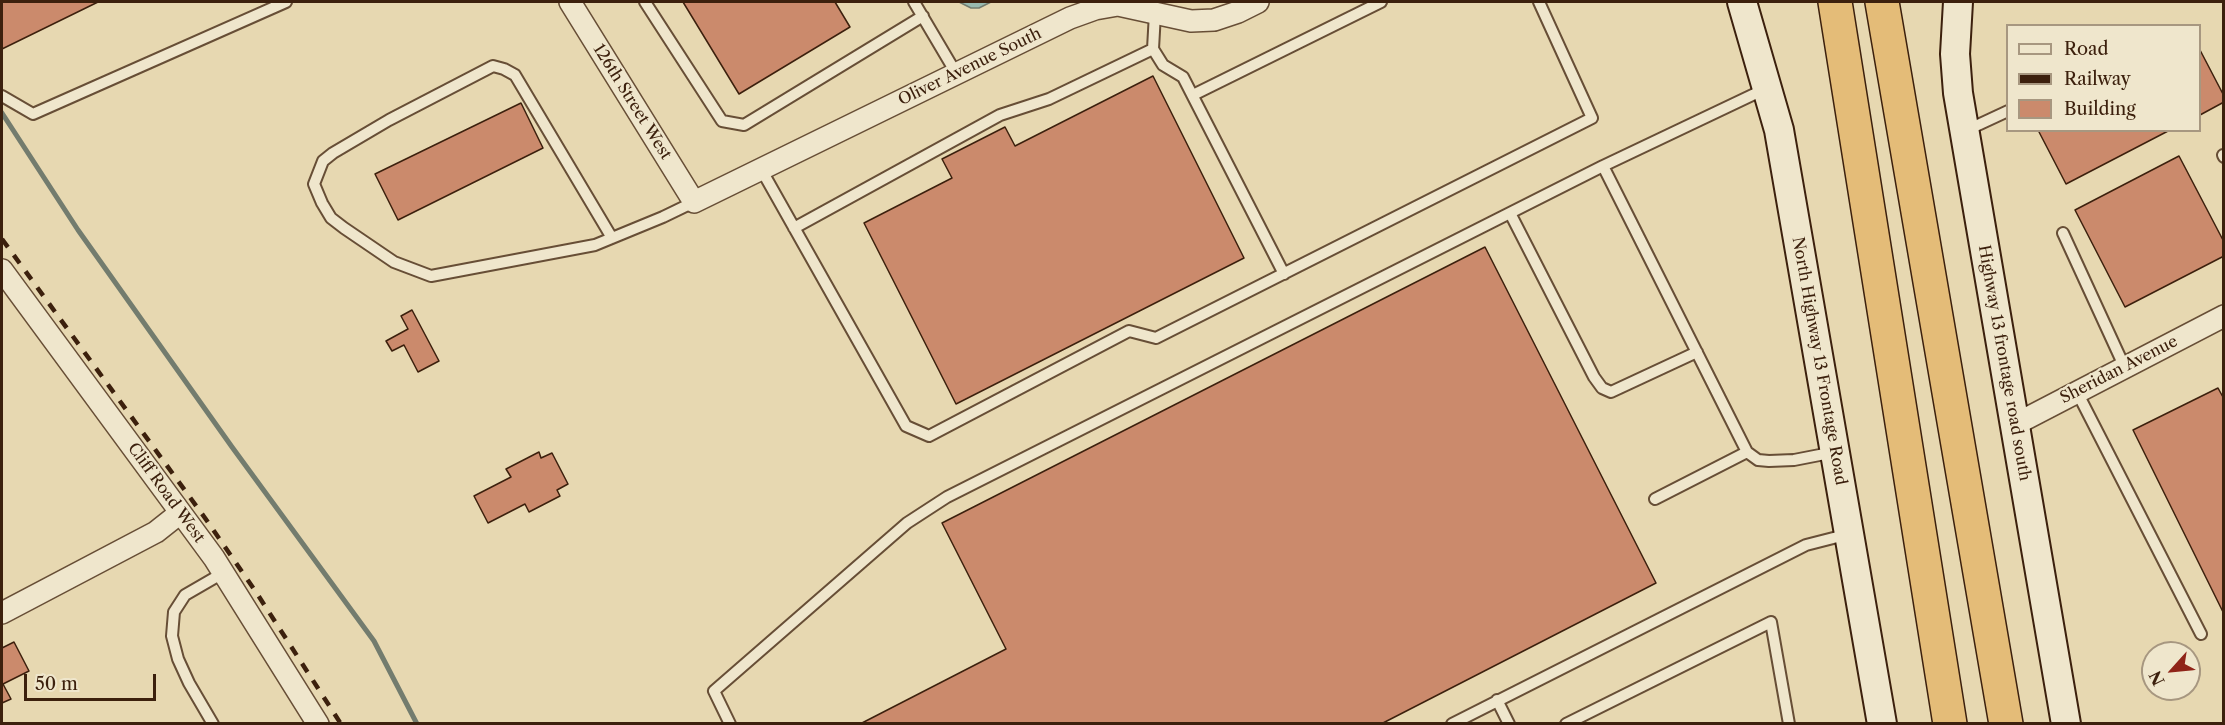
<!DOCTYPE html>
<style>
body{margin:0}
#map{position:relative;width:2225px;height:725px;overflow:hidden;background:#e7d8b1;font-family:"Libre Caslon Text",serif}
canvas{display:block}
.frame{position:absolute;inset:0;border:3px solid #3c200d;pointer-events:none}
.legend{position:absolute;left:2006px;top:24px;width:195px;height:108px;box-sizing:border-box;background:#efe6cc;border:2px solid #a79780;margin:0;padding:8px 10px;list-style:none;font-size:18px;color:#3c200d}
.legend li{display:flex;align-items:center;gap:12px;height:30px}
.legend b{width:30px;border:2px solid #a79780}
.north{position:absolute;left:2141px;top:641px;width:60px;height:60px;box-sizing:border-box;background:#efe6cc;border:2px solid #a79780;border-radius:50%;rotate:243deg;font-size:16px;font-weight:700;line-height:24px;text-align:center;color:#3c200d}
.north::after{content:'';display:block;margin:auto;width:21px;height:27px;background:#8f2418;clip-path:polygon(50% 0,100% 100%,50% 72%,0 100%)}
.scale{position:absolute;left:24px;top:674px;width:132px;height:27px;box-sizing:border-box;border:3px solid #3c200d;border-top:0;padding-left:8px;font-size:18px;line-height:21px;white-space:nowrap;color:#3c200d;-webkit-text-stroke:4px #efe6cc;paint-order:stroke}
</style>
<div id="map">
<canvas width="2225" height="725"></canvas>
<div class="frame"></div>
<ul class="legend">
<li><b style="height:8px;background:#efe6cc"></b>Road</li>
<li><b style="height:8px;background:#3c200d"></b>Railway</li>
<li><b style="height:16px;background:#cb8a6c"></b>Building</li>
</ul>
<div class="north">N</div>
<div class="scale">50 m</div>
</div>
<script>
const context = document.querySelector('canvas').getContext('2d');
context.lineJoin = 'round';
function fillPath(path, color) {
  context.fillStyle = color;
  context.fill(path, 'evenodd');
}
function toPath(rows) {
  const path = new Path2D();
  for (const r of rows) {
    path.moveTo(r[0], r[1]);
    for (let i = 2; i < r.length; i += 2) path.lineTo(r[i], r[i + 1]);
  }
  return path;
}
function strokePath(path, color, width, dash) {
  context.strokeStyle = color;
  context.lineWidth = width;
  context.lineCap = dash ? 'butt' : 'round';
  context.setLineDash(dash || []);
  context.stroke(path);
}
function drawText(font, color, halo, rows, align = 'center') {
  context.font = font + ' "Libre Caslon Text",serif';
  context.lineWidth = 4.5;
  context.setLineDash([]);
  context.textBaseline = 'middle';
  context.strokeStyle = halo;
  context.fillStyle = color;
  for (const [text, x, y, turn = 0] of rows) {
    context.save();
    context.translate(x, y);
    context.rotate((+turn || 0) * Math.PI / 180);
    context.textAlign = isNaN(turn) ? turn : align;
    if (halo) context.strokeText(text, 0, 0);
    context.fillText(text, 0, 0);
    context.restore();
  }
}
const water = toPath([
 [959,2,991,2,979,8,971,8,959,2]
]);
const stream = toPath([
 [2,113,78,230,232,447,374,641,417,724]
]);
const building = toPath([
 [2,2,98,2,2,49,2,2],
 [683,2,835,2,850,27,739,94,683,2],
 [2200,50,2224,96,2224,102,2200,115,2200,50],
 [1153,76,1244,258,956,404,864,223,952,178,942,159,1005,127,1015,146,1153,76],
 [521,103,543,148,398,220,375,174,521,103],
 [2038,130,2170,130,2066,184,2038,130],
 [2179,156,2224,242,2224,256,2125,307,2075,210,2179,156],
 [1485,247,1656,583,1381,724,860,724,1006,649,942,523,1485,247],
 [412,310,439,361,418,372,404,345,392,351,386,341,408,329,401,316,412,310],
 [2218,388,2224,399,2224,614,2133,430,2218,388],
 [539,452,541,458,552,453,568,484,557,490,560,496,529,512,525,504,488,523,474,496,511,477,506,469,539,452],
 [14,642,29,671,3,684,11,699,2,703,2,648,14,642]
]);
const lane = toPath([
 [645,2,722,121,744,125,923,16],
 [914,2,956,73],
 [1155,13,1153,49,1163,65,1183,77,1284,274],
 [1765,89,1603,166,1747,452,1758,460,1769,461,1794,460,1835,452],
 [1193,95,1381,2],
 [2,96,33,114,286,2],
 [1965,131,2008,111],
 [2223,155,2224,157],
 [761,169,906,426,929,436,1129,331,1156,338,1592,118,1539,2],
 [1510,213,1594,377,1602,388,1611,392,1697,352],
 [794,228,1000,115,1049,99,1153,49],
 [2063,233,2125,368],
 [612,238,515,75,504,69,493,66,389,120,333,153,323,161,314,184,322,203,331,218,344,228,394,262,431,276,595,245,663,217,694,202],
 [2077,392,2201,634],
 [1655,499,1747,452],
 [1497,700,1509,724],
 [213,724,189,683,178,659,172,636,174,612,185,595,223,573],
 [730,724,714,691,907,523,947,497,1603,166],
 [1452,724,1806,545,1849,534],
 [1566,724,1771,622,1789,724]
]);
const street = toPath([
 [570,2,694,202,1070,18,1095,9,1118,5,1191,21,1214,20,1238,12,1258,2],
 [2,270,214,558,318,724],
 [2014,425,2224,316],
 [2,613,156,532,180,513]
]);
const secondary = toPath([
 [1742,2,1779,130,1882,724],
 [1958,2,1955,54,1958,93,2066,724]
]);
const highway = toPath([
 [1835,2,1950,724],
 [1882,2,2006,724]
]);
const rail = toPath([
 [2,239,205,518,256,592,341,724]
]);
const streetNames = [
 ["Oliver Avenue South",970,67,-26],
 ["126th Street West",632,102,58],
 ["North Highway 13 Frontage Road",1819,361,80],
 ["Highway 13 frontage road south",2004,363,80],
 ["Sheridan Avenue",2119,370,-27],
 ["Cliff Road West",166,493,54]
];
fillPath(water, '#97b9ae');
strokePath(water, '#737c6e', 1.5);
strokePath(stream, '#737c6e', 5);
fillPath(building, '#cb8a6c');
strokePath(building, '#3c200d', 1.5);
strokePath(lane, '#674e36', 14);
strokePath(street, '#674e36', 24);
strokePath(secondary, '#3c200d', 32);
strokePath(highway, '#3c200d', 36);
strokePath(lane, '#efe6cc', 10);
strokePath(street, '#efe6cc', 21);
strokePath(secondary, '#efe6cc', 28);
strokePath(highway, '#e4bc78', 33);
strokePath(rail, '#3c200d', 4.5, [10, 10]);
drawText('16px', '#3c200d', '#efe6cc', streetNames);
</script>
